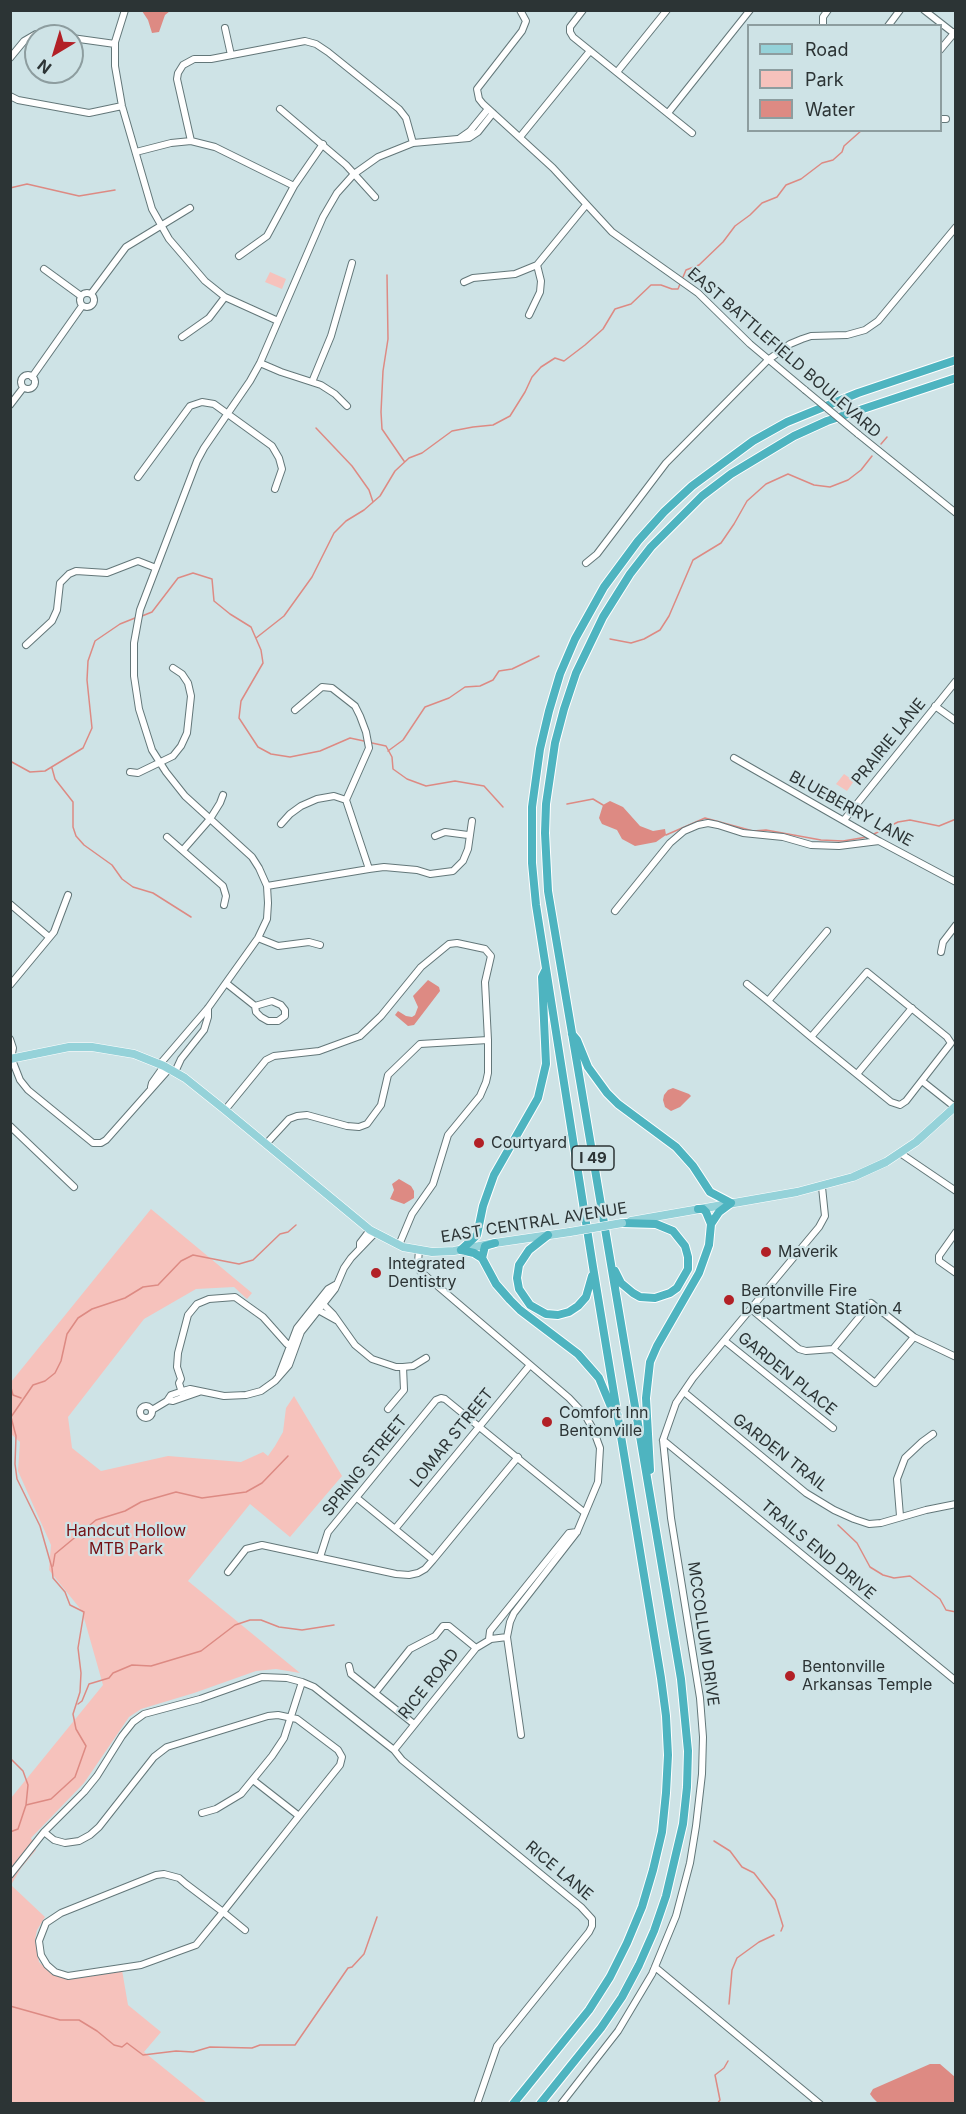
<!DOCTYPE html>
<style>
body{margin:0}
#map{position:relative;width:966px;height:2114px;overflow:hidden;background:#cee3e6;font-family:Inter,sans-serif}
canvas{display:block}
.frame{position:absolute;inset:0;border:12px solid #2c3435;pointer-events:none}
.legend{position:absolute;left:747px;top:24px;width:195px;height:108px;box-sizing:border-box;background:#cee3e6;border:2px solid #8d9d9f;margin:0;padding:8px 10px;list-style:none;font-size:18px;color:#2c3435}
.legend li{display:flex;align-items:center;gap:12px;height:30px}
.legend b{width:30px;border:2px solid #8d9d9f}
.north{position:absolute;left:24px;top:24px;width:60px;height:60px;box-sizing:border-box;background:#cee3e6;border:2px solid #8d9d9f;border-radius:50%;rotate:218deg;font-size:16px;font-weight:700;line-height:24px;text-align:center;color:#2c3435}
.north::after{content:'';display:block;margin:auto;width:21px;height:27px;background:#b22026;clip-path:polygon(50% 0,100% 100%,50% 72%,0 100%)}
</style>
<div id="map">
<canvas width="966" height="2114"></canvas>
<div class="frame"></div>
<ul class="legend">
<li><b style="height:8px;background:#95d2d9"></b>Road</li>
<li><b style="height:16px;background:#f6c2bc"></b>Park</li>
<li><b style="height:16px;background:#dd8a83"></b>Water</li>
</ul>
<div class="north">N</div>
</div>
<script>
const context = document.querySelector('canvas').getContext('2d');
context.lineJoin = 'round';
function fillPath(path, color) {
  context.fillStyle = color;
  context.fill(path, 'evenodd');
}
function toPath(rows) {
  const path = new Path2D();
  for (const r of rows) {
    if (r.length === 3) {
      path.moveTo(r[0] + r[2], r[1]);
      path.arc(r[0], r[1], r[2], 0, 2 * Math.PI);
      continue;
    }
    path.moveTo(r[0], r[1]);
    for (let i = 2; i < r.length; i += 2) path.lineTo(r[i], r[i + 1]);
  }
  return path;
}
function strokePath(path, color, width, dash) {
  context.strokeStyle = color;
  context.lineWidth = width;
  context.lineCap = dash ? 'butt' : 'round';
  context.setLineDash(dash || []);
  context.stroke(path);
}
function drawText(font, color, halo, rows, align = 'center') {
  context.font = font + ' Inter,sans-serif';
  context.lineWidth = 4.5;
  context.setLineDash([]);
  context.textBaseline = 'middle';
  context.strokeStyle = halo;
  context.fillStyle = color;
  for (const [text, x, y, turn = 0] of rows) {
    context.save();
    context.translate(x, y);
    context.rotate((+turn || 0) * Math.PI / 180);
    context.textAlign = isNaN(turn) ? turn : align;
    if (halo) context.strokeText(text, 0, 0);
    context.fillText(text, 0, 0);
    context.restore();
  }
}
const green = toPath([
 [270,272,286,279,282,289,265,282],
 [844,774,854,781,847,791,836,784],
 [151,1209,252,1293,247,1299,234,1287,196,1289,144,1319,68,1417,72,1448,101,1471,168,1456,241,1462,263,1452,268,1456,275,1446,283,1432,286,1408,294,1396,342,1476,290,1537,250,1504,188,1581,300,1673,276,1669,256,1671,194,1693,141,1709,129,1717,84,1783,31,1838,36,1850,21,1868,11,1885,45,1917,37,1930,35,1940,39,1962,49,1971,59,1976,122,1970,128,2005,161,2032,144,2052,207,2103,11,2104,11,1798,103,1685,82,1611,49,1570,51,1545,18,1471,20,1442,11,1434,11,1382]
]);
const water = toPath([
 [142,11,170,11,165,15,159,32,152,33,148,20],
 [610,801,623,807,640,826,653,831,665,829,666,835,656,842,635,846,622,839,617,830,602,824,599,818,603,805],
 [428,980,439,987,440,991,414,1025,408,1026,395,1015,398,1011,406,1016,412,1017,415,1015,418,1007,413,996],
 [673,1088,689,1094,691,1096,680,1107,671,1111,665,1107,663,1100,664,1095,668,1090],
 [399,1179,411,1186,414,1191,414,1198,404,1204,390,1199,394,1190,392,1184],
 [930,2064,940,2064,955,2077,955,2103,878,2103,873,2098,870,2094,873,2089]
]);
const stream = toPath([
 [10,188,27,184,79,196,115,190],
 [387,275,388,339,383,371,381,412,382,429,404,461],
 [683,277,686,270,699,265,723,242,735,226,750,215,762,203,777,197,786,185,801,179,822,163,833,160,842,152,844,146,862,130],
 [316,428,352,466,369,490,373,502],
 [881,444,887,437],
 [142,616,152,612,178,578,193,573,212,579,214,601,230,614,251,627,261,650,263,663,241,701,239,718,258,747,271,754,290,757,320,751,350,738,364,741],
 [256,638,284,616,312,577,334,533,346,521,364,510,380,496,395,471,409,458,422,453,452,431,473,427,493,425,510,416,525,392,532,377,541,367,555,358,564,361,585,345,603,329,615,309,631,304,651,285,661,285,672,289,678,289,680,284],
 [610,639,631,643,644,639,660,630,669,616,693,560,721,543,734,524,747,501,766,484,788,474,814,485,830,487,848,480,861,470,872,456],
 [372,743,386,746,392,757,393,769,407,779,426,786,455,781,484,786,503,807],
 [388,751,403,740,425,707,449,698,465,687,480,686,493,680,499,671,512,669,539,656],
 [10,761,30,772,45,771,83,748,92,728,87,680,88,661,95,641,120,624,135,618],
 [52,768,55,779,73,802,73,827,76,836,84,845,112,865,122,879,133,887,153,893,191,917],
 [567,804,593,799,603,805],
 [874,834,898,822,910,820,939,826,956,819],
 [666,835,705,818,753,831,766,830,821,840,843,841,867,837],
 [10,1384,13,1395,21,1398],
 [838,1525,857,1543,870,1567,883,1575,894,1578,910,1576,940,1599,946,1610,956,1612],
 [53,1566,55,1554,96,1520,125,1511,141,1502,176,1492,202,1498,246,1492,262,1483,288,1456],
 [78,1704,82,1701,89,1684,109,1678,113,1673,132,1665,151,1666,201,1651,235,1625,250,1620,261,1620,279,1627,302,1630,334,1625],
 [10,1758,23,1771,28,1785,26,1805],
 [10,1832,18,1829,26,1805,51,1799,75,1777,86,1746,76,1729,73,1714,80,1692,81,1673,78,1648,84,1612,70,1605,65,1592,53,1578,52,1568,40,1526,17,1479,15,1464,16,1436,11,1417,33,1385,45,1381,55,1373,61,1361,67,1334,78,1318,92,1309,125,1298,143,1287,158,1285,181,1261,193,1255,239,1264,253,1260,280,1234,288,1232,296,1225],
 [714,1841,730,1851,742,1867,754,1873,775,1900,783,1926,781,1931],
 [729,2004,732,1970,737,1958,759,1942,774,1935],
 [10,2006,60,2020,79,2020,97,2031,114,2045,122,2047,127,2043,143,2055,176,2051,193,2052,210,2047,252,2048,260,2045,295,2045,348,1968,352,1967,364,1954,377,1917],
 [717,2104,720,2100,715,2075,724,2068,728,2061]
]);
const minor = toPath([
 [125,10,115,42,115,66,122,106,152,209,169,239,205,281,225,297,278,321],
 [520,10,526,21,522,31,477,89,479,99,483,104,553,168,612,232,698,293,750,344,805,390],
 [583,10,570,27,570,32,573,37,692,133],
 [924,10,956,35],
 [823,26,823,17,828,10],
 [888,26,900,10],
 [225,28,231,55],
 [72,38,115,44],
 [940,50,955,32],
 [10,58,24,41,36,34,60,36],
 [617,72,667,10],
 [10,96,18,100,89,113,122,106],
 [280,109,346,165,375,197],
 [668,113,750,10],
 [940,119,946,119],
 [520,137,590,51],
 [460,138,470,131,488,109],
 [191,141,177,79,178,73,183,65,194,59,211,59,305,41,316,44,328,52,399,109,406,118,413,143],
 [136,152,171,143,191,141,215,147,294,186],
 [239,256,267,236,294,186,323,144],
 [44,269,81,296],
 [464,282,473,278,515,274,537,265,586,205],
 [87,300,7],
 [91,294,126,247,190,208],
 [529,315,540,292,541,281,537,265],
 [182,337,209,318,225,297],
 [260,363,281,372,321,385,335,394,347,406],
 [28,382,7],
 [32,377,82,306],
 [312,382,331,336,352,263],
 [10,405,23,388],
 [858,434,956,513],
 [138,477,190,406,202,402,214,404,272,446,279,458,282,469,275,489],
 [586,563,597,554,666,463,768,360,790,344,802,339,811,336,847,335,865,330,878,321,956,227],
 [26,645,52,621,57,610,60,583,69,574,76,571,107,573,138,561,156,568],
 [935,706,956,721],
 [295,710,322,687,332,688,355,706,360,716,366,732,369,748,346,800,369,869],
 [734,758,879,841,956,882],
 [130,772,138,773,173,756,181,746,187,733,191,696,188,683,182,674,173,668],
 [844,820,956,681],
 [281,824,290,814,301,806,317,799,334,796,346,800],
 [435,836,445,832,468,835],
 [167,837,223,886,226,896,224,905],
 [183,850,210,819,220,803,223,795],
 [267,886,369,869,384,867,417,870,430,874,453,871,463,861,468,849,472,821],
 [10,904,49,937],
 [615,911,670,843,684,831,698,825,708,823,718,825,743,833,783,837,811,845,839,846,879,841],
 [258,938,278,946,309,942,320,945],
 [941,952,943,942,956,925],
 [226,983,255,1006,256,1012,261,1017,268,1021,278,1021,285,1016,285,1010,281,1005,272,1001,255,1006],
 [747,984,768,1001,811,1037,891,1102,900,1105,906,1101,951,1043,947,1037,867,972,811,1037],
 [10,985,54,932,68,895],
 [768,1001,827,931],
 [10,1039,13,1048,11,1059],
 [11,1057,20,1080,28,1090,93,1143,101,1143,106,1140,169,1069],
 [160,1064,208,1008,258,938,267,919,268,903,267,886,259,868,252,857,185,796,166,772,152,750,139,709,134,676,134,643,140,610,197,461,204,448,250,381,260,363,323,217,337,193,354,174,378,157,413,143,469,138,478,132,493,113],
 [175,1072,181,1059,204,1030,208,1017,208,1008],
 [857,1074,912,1008],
 [922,1081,956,1108],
 [151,1087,152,1083,164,1066],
 [225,1110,266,1060,274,1056,319,1051,360,1036,381,1016,421,967,449,944,457,943,485,949,491,956,485,982,488,1040,488,1073,486,1082,480,1096,448,1135,433,1184,412,1214,399,1245],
 [10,1126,74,1187],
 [266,1144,289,1119,297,1116,307,1115,347,1126,359,1127,367,1124,381,1105,388,1075,420,1044,488,1040],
 [900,1153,956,1191],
 [956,1232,939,1256,939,1261,956,1273],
 [360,1248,360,1243,370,1230],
 [419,1250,418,1262,420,1271,569,1398,585,1415,593,1429,600,1448,598,1482,577,1532,514,1613,510,1622,507,1637,521,1735],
 [323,1304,333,1314,355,1345,372,1359,396,1367,403,1367,413,1366,426,1358],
 [751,1309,799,1349,806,1351,833,1349,875,1383,914,1337],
 [318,1310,336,1320],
 [725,1341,833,1428],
 [833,1349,871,1303,914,1337,956,1357],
 [279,1375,297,1328,328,1289,335,1285],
 [684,1392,806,1493,834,1510,854,1519,869,1524,881,1523,926,1510,956,1504],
 [183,1396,179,1383,181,1379,177,1367,178,1353,188,1315,197,1304,209,1299,235,1297,263,1317,287,1344,295,1346],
 [168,1400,173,1401,199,1392],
 [146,1412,6],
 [388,1409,404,1390,403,1367],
 [152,1410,167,1401,171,1395,183,1391,190,1389,224,1396,246,1395,261,1391,275,1381,289,1365,301,1332,335,1289,344,1268,351,1258,375,1233],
 [663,1440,956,1681],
 [357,1498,433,1560],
 [900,1516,897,1479,905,1458,922,1442,933,1434],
 [395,1529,530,1365],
 [320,1557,328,1532,436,1400,441,1398,445,1399,585,1513],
 [228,1572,246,1549,262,1545,396,1574,409,1575,418,1573,425,1569,433,1560,518,1457],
 [489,1639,490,1631,569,1533,577,1532],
 [349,1666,351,1674,414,1724],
 [375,1693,410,1649,435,1636,443,1626,449,1626,476,1648],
 [394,1750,476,1648,491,1639,507,1637],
 [253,1780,299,1816],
 [202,1813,216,1809,241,1794,272,1756,284,1738,302,1682],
 [44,1832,54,1840,65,1843,79,1841,90,1835,99,1827,154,1757,167,1747,268,1716,278,1715,297,1719,338,1750,342,1757,340,1765,299,1816,223,1912,196,1945,141,1965,68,1976,55,1972,47,1965,41,1955,39,1941,46,1923,61,1913,156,1875,164,1874,179,1878,186,1884,223,1912,245,1930],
 [10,1875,44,1832,84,1792,97,1776,122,1736,133,1722,144,1714,200,1699,262,1677,287,1678,302,1682,314,1687,394,1750,402,1760,581,1907,592,1919,592,1926,589,1932,497,2046,477,2104],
 [655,1967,820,2104],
 [561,2104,618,2031,652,1974,676,1916,690,1863,696,1826,702,1774,703,1737,700,1698,671,1518,663,1440,676,1403,693,1378,819,1227,825,1216,822,1187]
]);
const major = toPath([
 [10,1059,69,1047,92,1047,134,1054,164,1066,185,1078,225,1110,370,1230,403,1247,432,1252,454,1251,495,1243,570,1232],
 [631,1221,797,1192,853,1177,886,1162,916,1142,956,1106]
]);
const highway = toPath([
 [572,1034,577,1040,588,1067,607,1093,618,1104,676,1147,693,1166,710,1192,731,1203,719,1212,711,1224,709,1245,699,1273,657,1346,650,1362,646,1398,650,1470],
 [698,1209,703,1209,706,1212,711,1224],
 [548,1235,529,1250,519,1265,517,1278,519,1289,530,1305,546,1314,558,1315,569,1312,578,1306,586,1297,592,1276],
 [461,1250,477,1235,483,1206,494,1175,538,1098,546,1064,542,977,545,971],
 [461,1250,474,1253,482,1258,496,1284,510,1300,520,1310,578,1354,599,1378,614,1414],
 [482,1258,485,1246,495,1243],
 [615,1271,621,1283,633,1293,640,1297,655,1298,670,1293,677,1288,688,1269,688,1257,685,1246,673,1231,656,1224,622,1223],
 [513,2104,589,2010,610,1977,627,1943,642,1907,653,1870,662,1832,666,1793,668,1755,666,1716,661,1678,593,1267,536,905,532,863,532,807,540,749,549,711,560,674,575,639,604,587,638,541,664,512,692,486,753,441,787,422,858,393,956,360],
 [540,2104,601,2028,622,1997,639,1965,654,1931,666,1896,683,1824,687,1787,688,1751,681,1679,548,891,545,833,546,804,555,743,564,709,576,673,603,617,630,574,651,547,702,496,731,474,794,436,827,421,956,378]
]);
const minorBridge = toPath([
 [805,390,858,434]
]);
const majorBridge = toPath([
 [570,1232,622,1223]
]);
const markers = [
 [479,1143,6,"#b22026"],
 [766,1252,6,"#b22026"],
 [376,1273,6,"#b22026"],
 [729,1300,6,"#b22026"],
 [547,1422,6,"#b22026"],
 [790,1676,6,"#b22026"]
];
const shields = [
 [593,1158,42]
];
const shieldNames = [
 ["I 49",593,1158]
];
const streetNames = [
 ["EAST BATTLEFIELD BOULEVARD",784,353,41],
 ["PRAIRIE LANE",889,742,-51],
 ["BLUEBERRY LANE",851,809,29],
 ["EAST CENTRAL AVENUE",534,1223,-9],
 ["GARDEN PLACE",787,1374,39],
 ["LOMAR STREET",452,1438,-51],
 ["GARDEN TRAIL",780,1453,38],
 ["SPRING STREET",365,1466,-51],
 ["TRAILS END DRIVE",818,1550,40],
 ["MCCOLLUM DRIVE",703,1634,82],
 ["RICE ROAD",429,1684,-51],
 ["RICE LANE",559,1871,40]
];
const poiNames = [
 ["Courtyard",491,1143],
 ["Maverik",778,1252],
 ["Integrated",388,1264],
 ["Dentistry",388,1282],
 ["Bentonville Fire",741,1291],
 ["Department Station 4",741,1309],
 ["Comfort Inn",559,1413],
 ["Bentonville",559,1431],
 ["Bentonville",802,1667],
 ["Arkansas Temple",802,1685]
];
const parkNames = [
 ["Handcut Hollow",126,1531],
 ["MTB Park",126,1549]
];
fillPath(green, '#f6c2bc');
fillPath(water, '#dd8a83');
strokePath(stream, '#dd8a83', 1.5);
strokePath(minor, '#637779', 8);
strokePath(major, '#fff', 9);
strokePath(highway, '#fff', 10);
strokePath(minor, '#fff', 6);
strokePath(major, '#95d2d9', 8);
strokePath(highway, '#4eb4c0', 8);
strokePath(minorBridge, '#637779', 8, []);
strokePath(majorBridge, '#fff', 9, []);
strokePath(minorBridge, '#fff', 6);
strokePath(majorBridge, '#95d2d9', 8);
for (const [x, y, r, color] of markers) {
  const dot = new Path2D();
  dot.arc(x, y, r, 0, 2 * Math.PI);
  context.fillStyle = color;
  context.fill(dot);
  strokePath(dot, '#cee3e6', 2);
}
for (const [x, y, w] of shields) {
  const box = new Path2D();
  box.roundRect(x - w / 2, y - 12, w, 24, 4.5);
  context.fillStyle = '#cee3e6';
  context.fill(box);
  strokePath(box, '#2c3435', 1.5);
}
drawText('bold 15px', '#2c3435', null, shieldNames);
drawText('16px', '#2c3435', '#cee3e6', streetNames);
drawText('16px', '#2c3435', '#cee3e6', poiNames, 'left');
drawText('16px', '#741014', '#cee3e6', parkNames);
</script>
